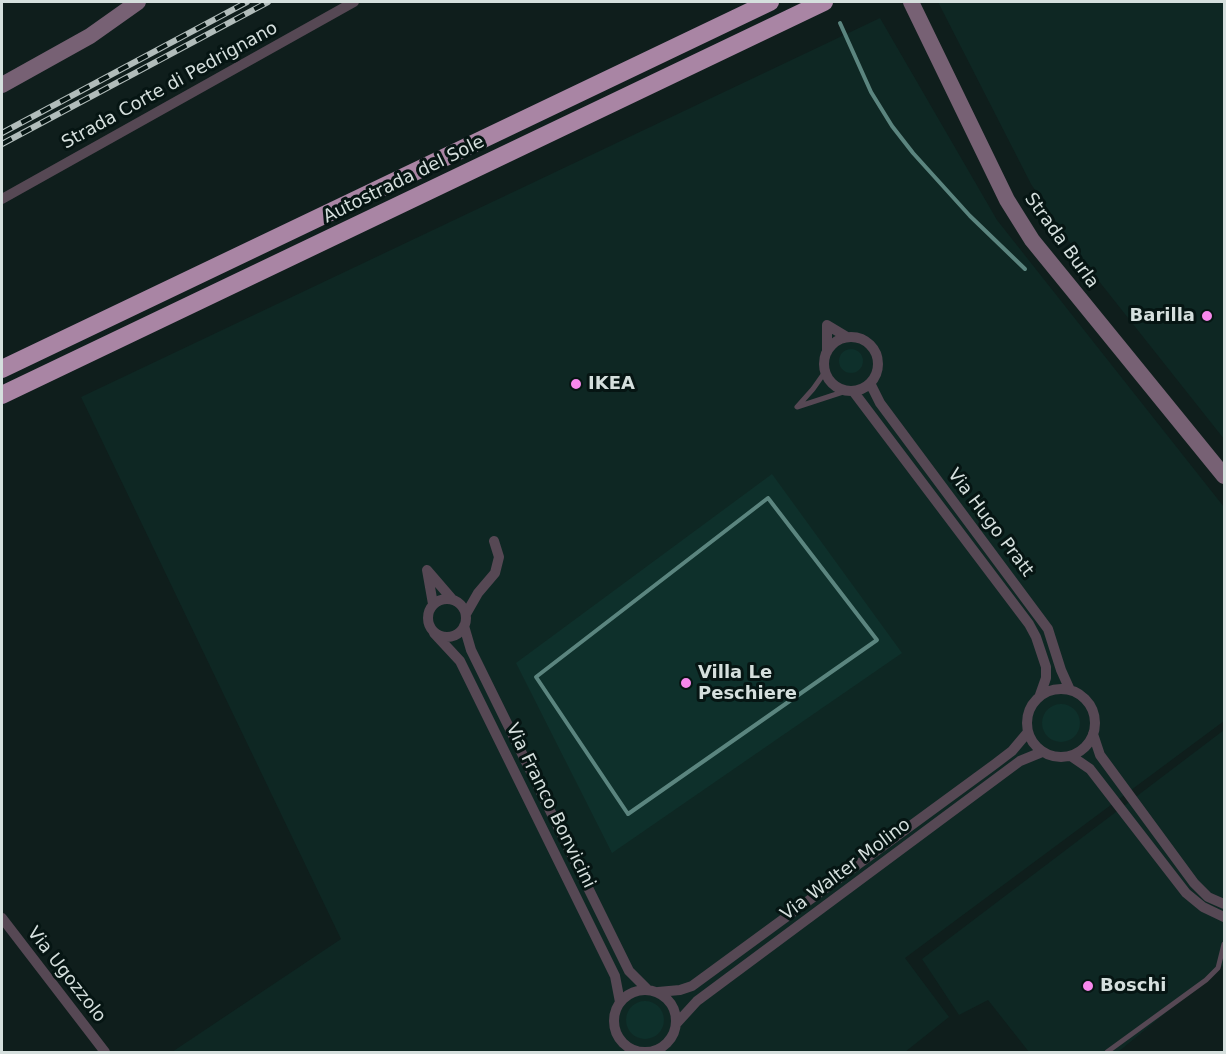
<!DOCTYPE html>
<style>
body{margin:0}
#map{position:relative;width:1226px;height:1054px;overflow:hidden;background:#0f1e1c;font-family:"DejaVu Sans",sans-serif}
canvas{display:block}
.frame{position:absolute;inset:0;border:3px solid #d5dfdd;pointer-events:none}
</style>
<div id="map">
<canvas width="1226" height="1054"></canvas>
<div class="frame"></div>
</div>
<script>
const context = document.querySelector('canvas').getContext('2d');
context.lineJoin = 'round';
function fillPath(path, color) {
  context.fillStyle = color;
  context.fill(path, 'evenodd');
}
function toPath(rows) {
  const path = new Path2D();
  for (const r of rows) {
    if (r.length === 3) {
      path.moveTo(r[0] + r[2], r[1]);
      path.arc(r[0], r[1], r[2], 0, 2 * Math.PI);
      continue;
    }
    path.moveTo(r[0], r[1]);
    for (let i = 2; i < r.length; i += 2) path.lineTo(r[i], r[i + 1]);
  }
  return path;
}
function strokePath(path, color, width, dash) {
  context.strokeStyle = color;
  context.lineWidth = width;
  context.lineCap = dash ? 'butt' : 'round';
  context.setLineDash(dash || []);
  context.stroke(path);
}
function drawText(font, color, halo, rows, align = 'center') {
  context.font = font + ' "DejaVu Sans",sans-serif';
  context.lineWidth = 6;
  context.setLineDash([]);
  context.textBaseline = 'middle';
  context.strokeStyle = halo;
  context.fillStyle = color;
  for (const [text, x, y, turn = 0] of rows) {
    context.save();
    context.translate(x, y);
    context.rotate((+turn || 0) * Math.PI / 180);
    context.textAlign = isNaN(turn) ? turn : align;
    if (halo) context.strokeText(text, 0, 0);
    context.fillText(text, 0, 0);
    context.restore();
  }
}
const built = toPath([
 [938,2,1224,2,1224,439,1079,256,1031,184],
 [880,18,997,220,1224,507,1224,721,905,958,949,1017,905,1052,172,1052,341,939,81,397],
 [1224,730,1224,965,1118,1052,1029,1052,988,1000,959,1015,922,959]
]);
const green = toPath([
 [851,361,12],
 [772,474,902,653,612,853,516,663],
 [1061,723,19],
 [645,1020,19]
]);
const stream = toPath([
 [840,23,871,92,892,126,913,153,970,216,1025,269],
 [768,498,877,640,628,814,536,677,768,498]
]);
const lane = toPath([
 [825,372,813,389,797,407,846,391],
 [1107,1052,1206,980,1218,968,1224,944]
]);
const street = toPath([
 [2,199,354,2],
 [851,364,27],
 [827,352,827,325,847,337],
 [870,383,880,403,1048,629,1061,670,1070,690],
 [853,391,1029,624,1036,637,1046,667,1046,678,1040,695],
 [447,618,19],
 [433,604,427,570,452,599],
 [466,614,478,593,495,573,499,557,494,541],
 [464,626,471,650,629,971,648,990],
 [434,633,460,661,615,976,620,1002],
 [1061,723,34],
 [1093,734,1100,755,1194,883,1208,897,1224,904],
 [1071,756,1090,769,1186,893,1203,907,1224,917],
 [2,918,105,1052],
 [645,1021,31],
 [658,992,680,990,692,986,995,764,1012,751,1028,732],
 [676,1024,697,1001,1020,761,1042,752]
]);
const secondary = toPath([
 [911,2,1007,200,1032,240,1224,476],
 [2,85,90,36,138,2]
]);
const highway = toPath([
 [2,369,770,2],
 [2,395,824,2]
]);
const rail = toPath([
 [2,133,247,2],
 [2,144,268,2]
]);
const markers = [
 [1207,316,6,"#f788ec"],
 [576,384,6,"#f788ec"],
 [686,683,6,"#f788ec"],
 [1088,986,6,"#f788ec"]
];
const streetNames = [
 ["Strada Corte di Pedrignano",170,86,-29],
 ["Autostrada del Sole",404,180,-26],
 ["Strada Burla",1061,241,54],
 ["Via Hugo Pratt",990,523,53],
 ["Via Franco Bonvicini",550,806,64],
 ["Via Walter Molino",846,870,-37],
 ["Via Ugozzolo",66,975,52]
];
const poiNames = [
 ["Barilla",1195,316,"right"],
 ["IKEA",588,384],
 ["Villa Le",698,673],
 ["Peschiere",698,694],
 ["Boschi",1100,986]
];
fillPath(built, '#0e2723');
fillPath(green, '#0e302b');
strokePath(stream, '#5b857f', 4);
strokePath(lane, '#564854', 5);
strokePath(street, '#564854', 10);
strokePath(secondary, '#776174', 16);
strokePath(highway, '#a985a4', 18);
strokePath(rail, '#b1bcba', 6);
strokePath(rail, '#061513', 4, [11]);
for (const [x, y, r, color] of markers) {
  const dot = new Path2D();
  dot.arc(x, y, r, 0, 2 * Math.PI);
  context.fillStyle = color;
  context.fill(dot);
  strokePath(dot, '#061513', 2);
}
drawText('18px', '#d5dfdd', '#061513', streetNames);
drawText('bold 18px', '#d5dfdd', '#061513', poiNames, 'left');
</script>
